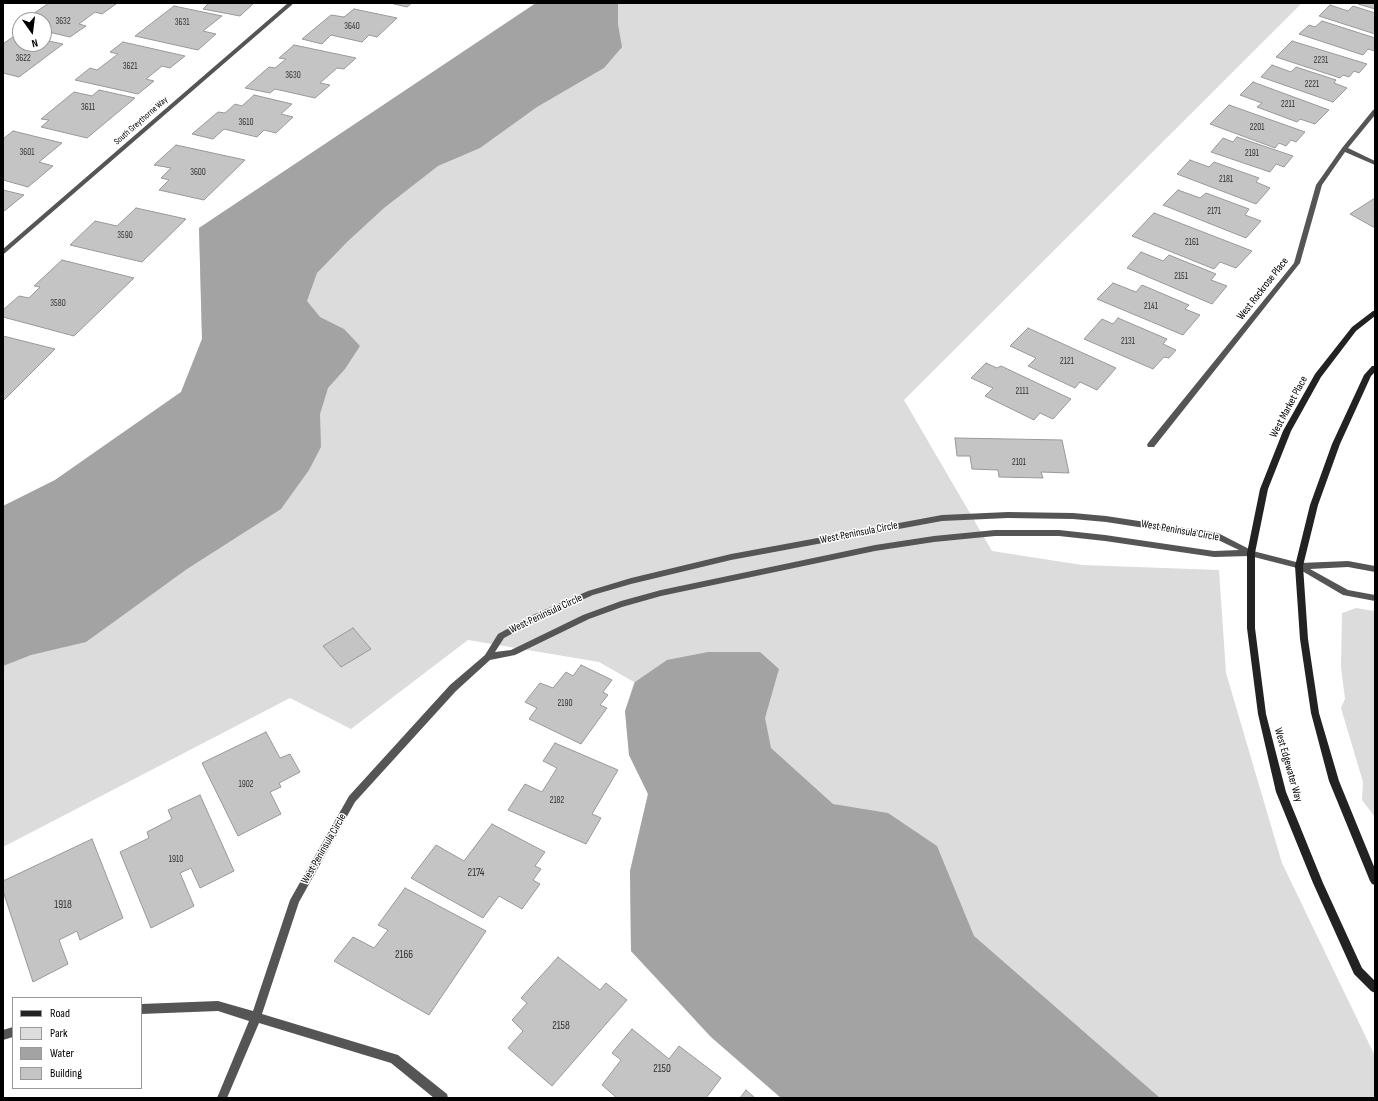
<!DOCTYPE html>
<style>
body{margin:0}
#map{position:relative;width:1378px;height:1101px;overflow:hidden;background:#fff;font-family:"Sofia Sans Condensed",sans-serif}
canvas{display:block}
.frame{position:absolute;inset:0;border:4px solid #000;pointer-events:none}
.legend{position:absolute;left:12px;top:997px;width:130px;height:92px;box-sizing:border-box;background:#fff;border:1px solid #999;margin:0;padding:5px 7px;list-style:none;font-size:12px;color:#000}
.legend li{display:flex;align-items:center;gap:8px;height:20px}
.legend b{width:20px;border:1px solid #999}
.north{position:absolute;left:12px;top:12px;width:40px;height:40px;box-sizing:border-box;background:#fff;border:1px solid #999;border-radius:50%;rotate:166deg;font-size:11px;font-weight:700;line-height:16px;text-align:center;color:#000}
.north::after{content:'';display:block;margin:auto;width:14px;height:18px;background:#000;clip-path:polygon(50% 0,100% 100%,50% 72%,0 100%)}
</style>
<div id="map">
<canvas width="1378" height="1101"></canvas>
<div class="frame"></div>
<ul class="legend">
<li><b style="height:5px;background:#222"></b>Road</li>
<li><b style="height:11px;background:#dcdcdc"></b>Park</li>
<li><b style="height:11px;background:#a3a3a3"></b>Water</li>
<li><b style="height:11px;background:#c4c4c4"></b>Building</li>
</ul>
<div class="north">N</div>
</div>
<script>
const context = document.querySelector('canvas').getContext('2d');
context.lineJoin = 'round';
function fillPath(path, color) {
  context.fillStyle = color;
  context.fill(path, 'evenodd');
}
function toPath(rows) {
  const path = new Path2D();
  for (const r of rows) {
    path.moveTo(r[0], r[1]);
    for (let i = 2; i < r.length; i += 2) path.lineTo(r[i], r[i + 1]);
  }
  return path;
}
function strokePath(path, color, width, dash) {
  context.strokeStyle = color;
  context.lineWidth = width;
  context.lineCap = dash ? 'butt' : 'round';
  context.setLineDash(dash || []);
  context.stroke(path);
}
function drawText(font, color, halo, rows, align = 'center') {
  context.font = font + ' "Sofia Sans Condensed",sans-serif';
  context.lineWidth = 3;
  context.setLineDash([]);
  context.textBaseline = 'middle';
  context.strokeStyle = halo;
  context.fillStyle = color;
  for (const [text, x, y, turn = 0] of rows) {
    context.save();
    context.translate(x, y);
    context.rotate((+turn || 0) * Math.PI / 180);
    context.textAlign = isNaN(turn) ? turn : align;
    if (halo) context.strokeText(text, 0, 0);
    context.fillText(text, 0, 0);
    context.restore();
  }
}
const green = toPath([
 [536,3,1302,3,904,400,992,551,1082,565,1219,570,1226,673,1282,863,1375,1056,1375,1098,781,1098,711,1037,631,951,630,871,648,794,629,755,625,711,634,682,599,662,468,640,351,729,290,698,3,847,3,506,55,480,181,392,202,339,199,228],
 [1356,608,1375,611,1375,817,1362,800,1363,782,1341,708,1345,699,1341,667,1342,613]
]);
const water = toPath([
 [536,3,618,3,618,24,622,47,604,68,537,107,480,148,438,166,384,208,347,242,317,273,307,301,320,317,344,329,360,346,345,369,328,388,320,414,321,447,309,470,281,509,187,569,86,642,31,655,3,666,3,506,55,480,181,392,202,339,199,228],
 [708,652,760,652,779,669,765,718,771,748,833,804,888,813,937,846,974,936,1160,1098,781,1098,711,1037,631,951,630,871,648,794,629,755,625,711,635,682,667,660]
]);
const building = toPath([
 [49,3,112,3,116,4,102,14,95,12,79,24,86,26,70,37,44,31,44,20,24,20,49,3],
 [202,3,254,3,240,16,203,9,208,4,202,3],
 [390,3,412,3,407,7,390,3],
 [1375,3,1375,9,1358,4,1359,3,1375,3],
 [1330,5,1348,11,1353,6,1375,13,1375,34,1319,16,1330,5],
 [174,6,222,16,203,31,216,34,198,50,135,36,174,6],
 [354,9,397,18,377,37,369,35,362,42,331,35,322,44,302,39,331,15,344,17,354,9],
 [1322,21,1375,38,1375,51,1368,49,1363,55,1299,34,1309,25,1315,27,1322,21],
 [17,34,20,34,20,44,44,44,44,40,63,44,19,77,3,73,3,44,17,34],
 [1292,41,1367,64,1359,73,1354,71,1349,77,1343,75,1340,78,1276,57,1292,41],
 [123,42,185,56,170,68,162,66,146,79,154,81,138,94,75,80,90,68,97,70,118,54,110,52,123,42],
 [294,45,356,58,344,69,337,68,320,83,330,85,315,98,275,89,270,93,245,88,269,67,275,68,286,59,279,58,294,45],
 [1272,65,1291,72,1296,67,1336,80,1334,83,1347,88,1333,102,1261,77,1272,65],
 [1253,82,1329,110,1315,124,1300,119,1297,122,1257,107,1262,103,1240,95,1253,82],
 [99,90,135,98,87,138,41,127,49,120,41,119,74,92,92,96,99,90],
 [254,95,292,104,281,114,293,117,276,133,264,130,257,137,224,129,213,139,192,134,218,112,225,113,235,104,242,106,254,95],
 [1229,105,1305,132,1296,142,1291,140,1286,146,1279,143,1275,148,1210,124,1229,105],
 [13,131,62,143,39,162,53,166,28,187,3,180,3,139,13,131],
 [1237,137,1293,156,1284,167,1276,164,1270,172,1211,152,1223,138,1233,142,1237,137],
 [176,145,245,160,204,200,159,190,169,180,161,178,171,168,154,165,176,145],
 [1190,160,1209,167,1214,162,1259,178,1256,182,1270,188,1256,204,1177,174,1190,160],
 [3,190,24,195,3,212,3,190],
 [1178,190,1200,198,1206,193,1249,209,1245,215,1261,221,1246,238,1163,205,1178,190],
 [1375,198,1375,228,1350,214,1375,198],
 [136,208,186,219,142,262,70,245,95,221,117,226,136,208],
 [1154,213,1252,251,1236,268,1220,262,1214,269,1132,236,1154,213],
 [1141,252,1163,261,1169,255,1216,274,1211,280,1227,286,1212,304,1127,268,1141,252],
 [62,260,134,278,74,336,3,317,3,310,19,296,29,298,40,287,34,286,62,260],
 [1113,283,1136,292,1142,285,1189,305,1185,309,1200,315,1183,335,1097,299,1113,283],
 [1118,318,1167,339,1163,344,1176,350,1169,358,1164,357,1153,369,1084,339,1102,319,1113,324,1118,318],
 [1028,328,1116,368,1097,390,1080,382,1075,388,1028,366,1036,358,1010,346,1028,328],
 [3,336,55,349,3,401,3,336],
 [986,363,997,368,1001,366,1071,399,1053,419,1040,413,1034,420,985,396,993,388,971,378,986,363],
 [955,438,1062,440,1069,473,1041,472,1043,478,999,477,998,470,972,469,970,456,957,456,955,438],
 [353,628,371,649,341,667,323,646,353,628],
 [581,665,612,680,603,692,608,695,600,705,607,708,581,744,529,719,537,708,525,702,540,683,553,688,566,672,573,676,581,665],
 [266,732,280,758,290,754,300,772,279,783,281,787,270,792,281,814,238,836,202,763,266,732],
 [555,743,618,770,592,814,601,818,586,844,508,810,525,784,542,792,557,768,543,761,555,743],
 [200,795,234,871,200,888,191,868,180,873,194,906,151,928,120,852,149,838,147,832,172,819,168,810,200,795],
 [492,824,545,852,535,866,541,869,533,880,540,884,522,909,499,896,483,918,411,878,436,845,464,861,492,824],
 [92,839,123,918,80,940,77,931,59,940,68,964,33,982,3,891,3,881,92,839],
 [405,888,486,931,429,1015,334,961,353,937,374,948,388,930,378,925,405,888],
 [558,957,600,990,606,983,627,1000,552,1086,508,1048,523,1031,512,1020,527,1003,521,998,558,957],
 [632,1029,669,1059,679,1046,721,1078,706,1098,617,1098,602,1085,621,1060,612,1053,632,1029],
 [746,1090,755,1098,740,1098,746,1090]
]);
const street = toPath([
 [288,3,294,3,5,253,3,254,3,249,288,3],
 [1375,109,1375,115,1348,148,1375,161,1375,165,1345,152,1322,185,1300,263,1154,447,1148,447,1147,445,1148,443,1294,263,1316,185,1342,148,1373,110,1375,109],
 [1008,512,1073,513,1106,516,1218,533,1253,551,1300,563,1348,561,1375,566,1375,572,1348,567,1310,569,1348,590,1375,595,1375,601,1343,595,1297,568,1250,556,1214,557,1105,541,1059,536,995,536,934,542,875,551,661,596,622,607,589,619,515,655,490,660,456,691,355,802,299,902,262,1014,398,1055,447,1094,448,1098,434,1098,391,1063,259,1023,227,1098,217,1098,249,1021,218,1011,141,1014,141,1004,218,1001,253,1011,290,900,349,796,450,685,485,655,498,634,535,614,588,591,631,578,731,554,942,515,1008,512],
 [1008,518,1073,519,1106,522,1216,539,1239,550,1214,551,1105,535,1059,530,995,530,934,536,875,545,661,590,621,601,583,615,511,650,495,652,504,638,541,618,593,595,631,584,731,560,942,521,1008,518],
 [13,1027,13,1037,3,1040,3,1030,13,1027]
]);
const secondary = toPath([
 [1373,311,1375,311,1375,316,1356,331,1321,377,1291,431,1268,489,1255,553,1255,628,1266,714,1286,792,1323,883,1362,968,1375,981,1375,993,1371,991,1354,974,1313,883,1276,792,1258,714,1247,628,1247,553,1260,489,1283,431,1315,374,1352,327,1373,311],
 [1372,366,1375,366,1375,372,1371,376,1340,444,1318,505,1303,566,1308,639,1319,713,1339,781,1375,869,1375,885,1372,884,1370,881,1329,781,1311,713,1300,639,1295,566,1310,505,1332,444,1364,375,1372,366]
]);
const numberNames = [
 ["3632",63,22],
 ["3631",182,23],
 ["3640",352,27],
 ["3622",23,59],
 ["2231",1321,61],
 ["3621",130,67],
 ["3630",293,76],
 ["2221",1312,85],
 ["2211",1288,105],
 ["3611",88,108],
 ["3610",246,123],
 ["2201",1257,128],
 ["3601",27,153],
 ["2191",1252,154],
 ["3600",198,173],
 ["2181",1226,180],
 ["2171",1214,212],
 ["3590",125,236],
 ["2161",1192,243],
 ["2151",1181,277],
 ["3580",58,304],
 ["2141",1151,307],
 ["2131",1128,342],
 ["2121",1067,362],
 ["2111",1022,392],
 ["2101",1019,463],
 ["2190",565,704],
 ["1902",246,785],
 ["2182",557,801],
 ["1910",176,860]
];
const farStreetnames = [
 ["South Greythorne Way",141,121,-41]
];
const streetNames = [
 ["West Rockrose Place",1263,289,-52],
 ["West Market Place",1289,407,-62],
 ["West Peninsula Circle",1180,531,10],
 ["West Peninsula Circle",859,533,-11],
 ["West Peninsula Circle",546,614,-25],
 ["West Edgewater Way",1288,765,74],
 ["West Peninsula Circle",324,849,-60]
];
const nearNumbernames = [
 ["2174",476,873],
 ["1918",63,905],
 ["2166",404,955],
 ["2158",561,1026],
 ["2150",662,1069]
];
fillPath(green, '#dcdcdc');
fillPath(water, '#a3a3a3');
fillPath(building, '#c4c4c4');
strokePath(building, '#999', 1);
fillPath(street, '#555');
fillPath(secondary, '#222');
drawText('9px', '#313131', null, numberNames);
drawText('9px', '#000', '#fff', farStreetnames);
drawText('11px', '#000', '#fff', streetNames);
drawText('11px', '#313131', null, nearNumbernames);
</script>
